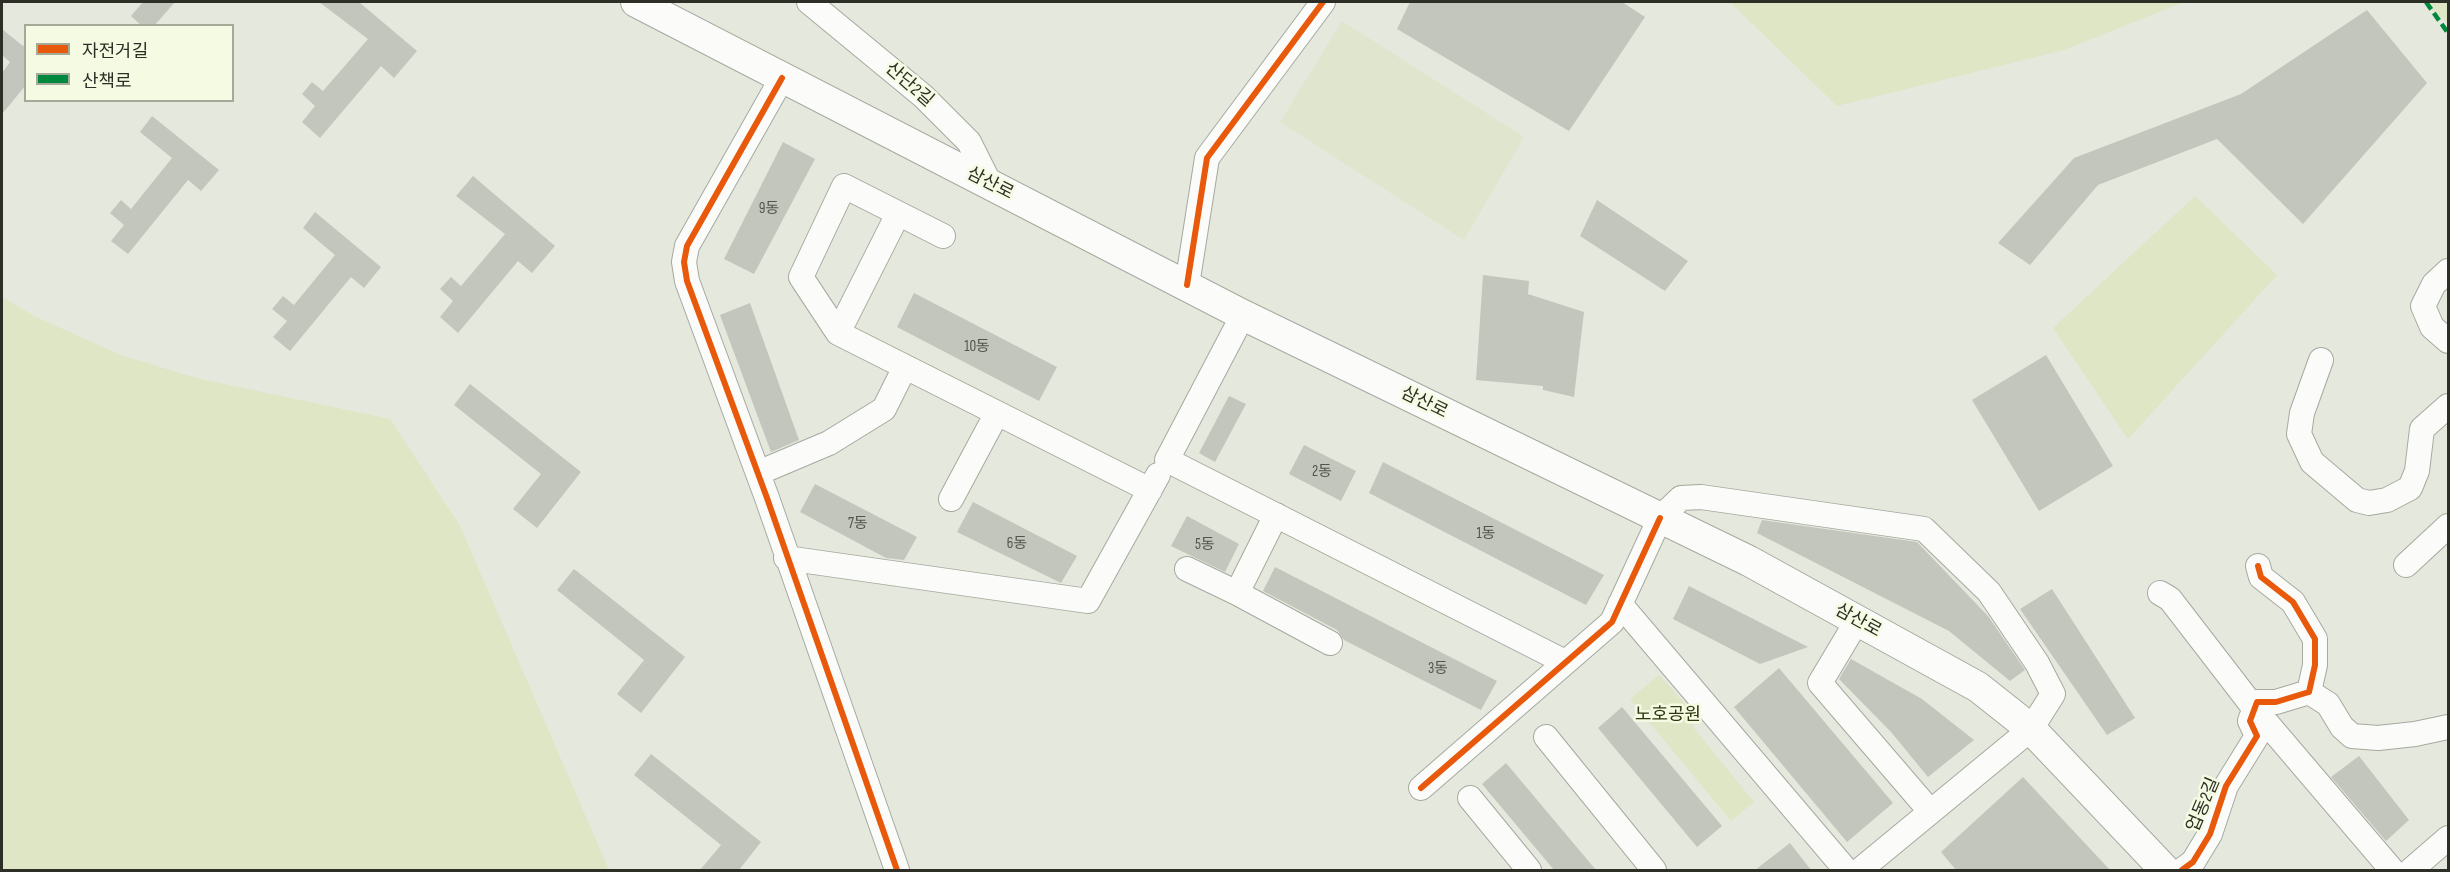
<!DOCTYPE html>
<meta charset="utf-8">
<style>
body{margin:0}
#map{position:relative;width:2450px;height:872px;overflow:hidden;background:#e5e8dc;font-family:"Sofia Sans Condensed","Noto Sans KR",sans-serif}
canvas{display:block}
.frame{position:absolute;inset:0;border:3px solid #2d2f26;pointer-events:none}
.legend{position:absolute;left:24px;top:24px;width:210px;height:78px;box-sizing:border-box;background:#f5fbe3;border:2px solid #a5a997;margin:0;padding:8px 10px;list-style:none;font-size:18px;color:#2d2f26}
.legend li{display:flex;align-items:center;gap:12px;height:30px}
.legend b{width:30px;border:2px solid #a5a997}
</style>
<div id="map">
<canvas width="2450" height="872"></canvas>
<div class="frame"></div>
<ul class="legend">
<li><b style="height:8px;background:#e8590c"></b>자전거길</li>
<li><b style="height:8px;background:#00873e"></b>산책로</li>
</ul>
</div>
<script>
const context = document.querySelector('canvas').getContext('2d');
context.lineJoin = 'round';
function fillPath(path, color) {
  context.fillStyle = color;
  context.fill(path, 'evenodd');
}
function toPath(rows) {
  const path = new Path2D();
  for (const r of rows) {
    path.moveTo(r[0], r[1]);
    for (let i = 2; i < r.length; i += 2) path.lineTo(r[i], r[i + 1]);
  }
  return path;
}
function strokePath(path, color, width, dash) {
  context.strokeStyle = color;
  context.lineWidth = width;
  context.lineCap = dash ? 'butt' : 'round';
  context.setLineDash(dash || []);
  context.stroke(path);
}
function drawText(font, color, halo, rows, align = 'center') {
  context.font = font + ' "Sofia Sans Condensed","Noto Sans KR",sans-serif';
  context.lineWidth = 5;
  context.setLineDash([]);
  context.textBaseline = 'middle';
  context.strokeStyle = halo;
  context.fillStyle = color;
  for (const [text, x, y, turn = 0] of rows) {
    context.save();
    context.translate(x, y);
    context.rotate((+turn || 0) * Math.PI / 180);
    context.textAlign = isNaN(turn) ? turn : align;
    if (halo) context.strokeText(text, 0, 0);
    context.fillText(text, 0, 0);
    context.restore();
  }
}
const built = toPath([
 [1342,21,1524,137,1464,240,1280,122]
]);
const green = toPath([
 [1730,2,2184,2,2064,50,1837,106],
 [2423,2,2448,2,2448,23],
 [2195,196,2277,275,2128,439,2053,328],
 [2,297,36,317,121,355,196,378,390,419,460,526,609,870,2,870],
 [1659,675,1692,712,1693,727,1754,802,1731,821,1630,699]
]);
const building = toPath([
 [143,2,175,2,154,26,142,26,131,16],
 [319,2,359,2,417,51,394,78,381,66,320,138,302,122,315,106,302,94,312,82,323,91,368,39],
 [1410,2,1622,2,1645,17,1569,131,1397,29],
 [2367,10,2427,83,2303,224,2217,139,2098,185,2030,265,1998,243,2074,158,2241,94],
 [2,29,23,46,26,43,26,85,2,114,2,73,10,62,2,55],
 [152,116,219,170,201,191,188,180,128,254,111,241,124,225,110,213,121,200,131,209,172,158,140,132],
 [783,142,815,159,754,274,724,259],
 [473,176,555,246,532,273,518,261,458,333,440,317,453,301,440,289,451,277,461,286,505,234,456,196],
 [1597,200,1688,261,1665,291,1580,236],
 [315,212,381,267,364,288,351,277,290,351,273,337,287,321,272,309,283,296,294,305,335,255,303,228],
 [1483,275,1529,281,1528,294,1584,312,1574,397,1543,390,1543,386,1476,380],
 [914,293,1057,367,1039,401,897,327],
 [750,303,799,440,771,452,720,315],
 [2046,355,2113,466,2039,511,1972,400],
 [470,384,581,472,537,528,513,509,541,474,454,405],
 [1229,396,1246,404,1215,462,1199,453],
 [1304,445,1356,471,1341,501,1289,474],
 [1383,462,1604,575,1586,605,1369,493],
 [815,484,917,537,904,560,886,558,800,512],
 [973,502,1077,556,1061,583,957,532],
 [1187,516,1239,544,1225,572,1171,546],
 [1762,520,1917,542,1988,616,2025,670,2010,681,1949,631,1757,533],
 [1275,567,1497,681,1481,710,1344,640,1337,630,1263,591],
 [574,569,685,657,641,713,617,694,644,660,557,590],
 [1689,586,1808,647,1760,664,1673,619],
 [2052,589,2135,718,2107,735,2020,609],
 [1851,659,1922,699,1974,740,1928,777,1891,732,1839,679],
 [1779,668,1893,803,1847,842,1734,707],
 [1622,707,1722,826,1697,847,1598,728],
 [651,754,761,842,739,870,700,870,721,845,634,775],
 [2359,756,2409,820,2386,841,2331,777],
 [1506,763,1596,870,1554,870,1482,784],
 [2023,777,2110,870,1956,870,1941,852],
 [1790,843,1811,870,1755,870]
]);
const minor = toPath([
 [809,2,923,96,969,142,990,184],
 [782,78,687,246,684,262,687,281,767,498,897,870],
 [943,236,844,186,801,277,838,333,1150,490],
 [2448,271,2434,284,2423,306,2432,327,2448,341],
 [1187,285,1207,158,1323,2],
 [1243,315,1167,460,1565,662],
 [838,333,898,214],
 [2321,360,2302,413,2299,434,2312,462,2357,500,2369,503,2387,500,2410,488,2417,471,2422,429,2448,406],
 [758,473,829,443,884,409,905,367],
 [951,499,997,413],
 [1276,515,1237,593,1330,643],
 [786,558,1088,601,1158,475],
 [2406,565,2448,526],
 [1187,569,1237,593],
 [2160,593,2170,599,2254,708,2392,870],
 [1620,604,1846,870],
 [1857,621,1820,683,1930,811],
 [2309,692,2328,704,2342,727,2352,736,2378,738,2415,734,2448,727],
 [1546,737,1654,870],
 [1421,788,1612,622,1660,518,1681,498,1701,497,1924,529,1989,592,2037,663,2053,694,2031,729,1860,870],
 [1470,798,1529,870],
 [2182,870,2193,862,2210,834,2226,786,2257,736,2250,721,2257,702,2276,702,2309,692,2315,665,2315,639,2293,602,2261,577,2258,566],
 [2411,870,2448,838]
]);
const major = toPath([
 [636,2,1243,315,1749,561,1978,687,2031,729,2165,870]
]);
const quiet = toPath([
 [2426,2,2448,33]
]);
const cycleway = toPath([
 [782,78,687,246,684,262,687,281,767,498,897,870],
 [1187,285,1207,158,1323,2],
 [1421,788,1612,622,1660,518],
 [2182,870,2193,862,2210,834,2226,786,2257,736,2250,721,2257,702,2276,702,2309,692,2315,665,2315,639,2293,602,2261,577,2258,566]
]);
const numberNames = [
 ["9동",769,209],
 ["10동",977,347],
 ["2동",1322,472],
 ["7동",858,524],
 ["1동",1486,534],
 ["6동",1017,544],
 ["5동",1205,545],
 ["3동",1438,669]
];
const streetNames = [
 ["산단2길",909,85,41],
 ["삼산로",990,184,27],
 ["삼산로",1424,403,26],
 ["삼산로",1858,621,29],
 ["업동2길",2204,805,-67]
];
const parkNames = [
 ["노호공원",1668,715]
];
fillPath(built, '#e0e5ce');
fillPath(green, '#dee6c5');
fillPath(building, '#c3c6bc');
strokePath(minor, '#a6a99f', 26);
strokePath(major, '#a6a99f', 32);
strokePath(minor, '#fbfcfa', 24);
strokePath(major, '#fbfcfa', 30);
strokePath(quiet, '#00873e', 4.5, [9, 4.5]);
strokePath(cycleway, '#e8590c', 6);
drawText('15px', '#52554c', null, numberNames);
drawText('18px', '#2d2f26', '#f5fbe3', streetNames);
drawText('18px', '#30370e', '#f5fbe3', parkNames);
</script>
